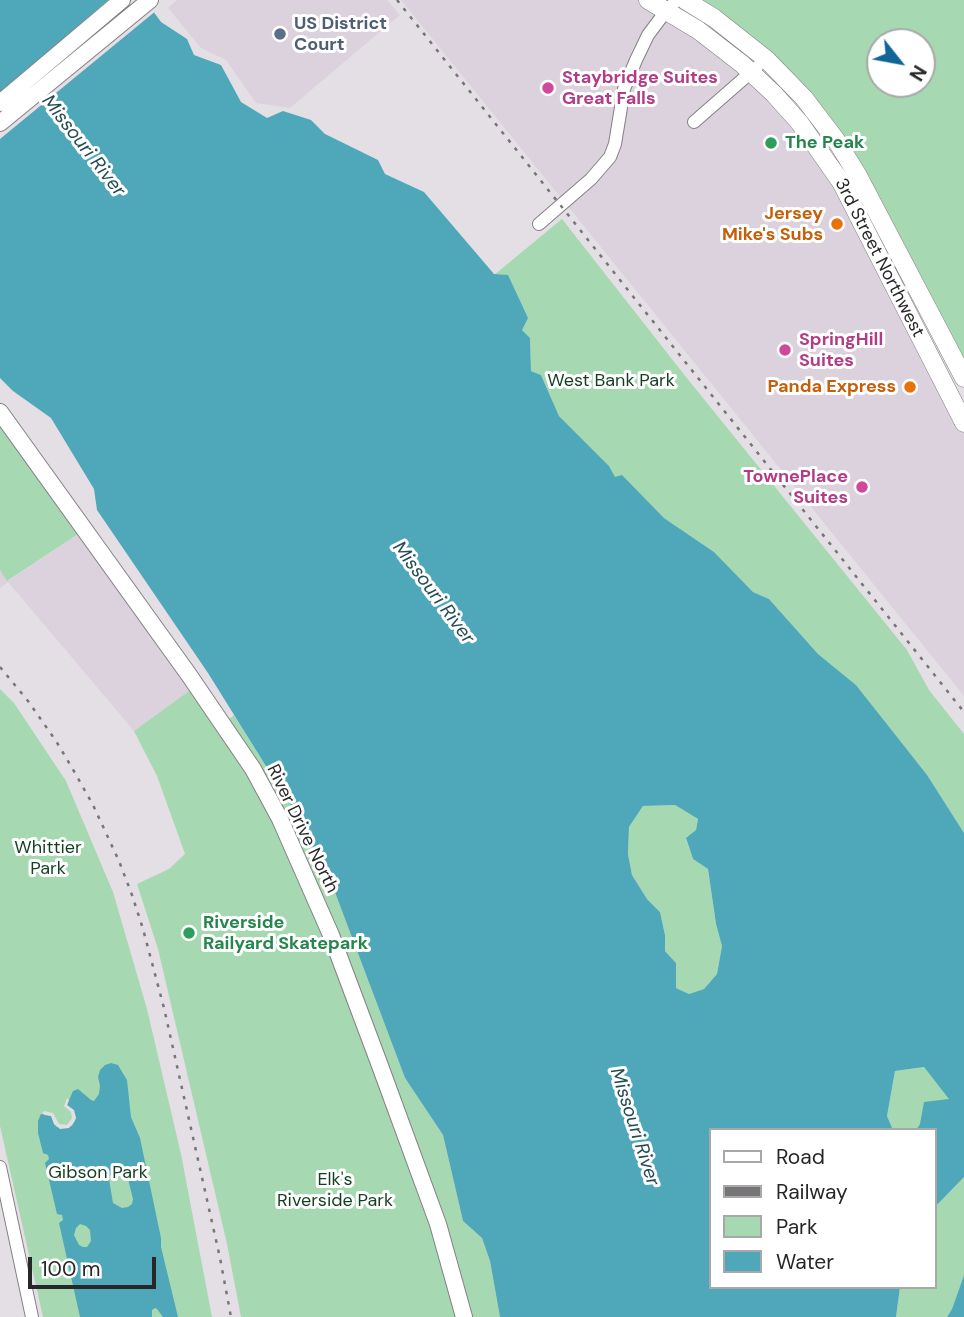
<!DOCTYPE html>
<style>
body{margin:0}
#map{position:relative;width:964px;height:1317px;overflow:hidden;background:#e4dfe5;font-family:"DM Sans",sans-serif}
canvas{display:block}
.legend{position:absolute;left:709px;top:1128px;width:228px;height:161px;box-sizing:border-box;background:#fff;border:2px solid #a9a8a9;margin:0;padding:9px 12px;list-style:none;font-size:21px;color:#282628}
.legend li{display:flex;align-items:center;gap:14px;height:35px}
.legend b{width:35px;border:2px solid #a9a8a9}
.north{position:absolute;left:866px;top:28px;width:70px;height:70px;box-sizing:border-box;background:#fff;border:2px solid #a9a8a9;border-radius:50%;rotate:121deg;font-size:19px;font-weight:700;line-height:28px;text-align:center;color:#282628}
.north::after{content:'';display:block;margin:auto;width:24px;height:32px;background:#116697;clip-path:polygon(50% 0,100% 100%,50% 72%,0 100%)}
.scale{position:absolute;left:28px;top:1257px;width:128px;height:32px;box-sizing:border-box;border:4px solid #282628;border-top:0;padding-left:9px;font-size:21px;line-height:24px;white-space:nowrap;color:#282628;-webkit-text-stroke:5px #fff;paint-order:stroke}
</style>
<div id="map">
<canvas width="964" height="1317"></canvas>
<ul class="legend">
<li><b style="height:9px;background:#fff"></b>Road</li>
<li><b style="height:9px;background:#787579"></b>Railway</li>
<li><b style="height:19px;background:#a6d9b1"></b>Park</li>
<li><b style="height:19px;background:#4fa8ba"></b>Water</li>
</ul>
<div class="north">N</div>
<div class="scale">100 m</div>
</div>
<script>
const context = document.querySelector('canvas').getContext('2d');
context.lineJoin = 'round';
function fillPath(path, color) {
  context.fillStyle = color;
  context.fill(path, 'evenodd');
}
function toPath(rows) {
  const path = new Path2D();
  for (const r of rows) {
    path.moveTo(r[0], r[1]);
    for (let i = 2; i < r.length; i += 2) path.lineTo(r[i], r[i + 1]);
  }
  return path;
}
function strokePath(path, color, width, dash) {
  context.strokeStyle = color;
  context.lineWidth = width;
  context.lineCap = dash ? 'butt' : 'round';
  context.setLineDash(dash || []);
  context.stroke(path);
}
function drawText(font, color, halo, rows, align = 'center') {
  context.font = font + ' "DM Sans",sans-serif';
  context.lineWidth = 6;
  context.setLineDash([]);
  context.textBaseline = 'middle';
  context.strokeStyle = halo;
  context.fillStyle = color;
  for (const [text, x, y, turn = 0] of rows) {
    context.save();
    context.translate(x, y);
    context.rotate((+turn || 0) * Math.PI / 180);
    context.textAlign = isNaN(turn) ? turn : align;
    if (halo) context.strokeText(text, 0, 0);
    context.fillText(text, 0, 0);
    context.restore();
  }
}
const built = toPath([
 [177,0,387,0,400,15,290,108,256,103,226,60,201,48,168,8],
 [401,0,652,0,799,122,964,422,964,696],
 [81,532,193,688,134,731,8,582,0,588,0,570,8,581]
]);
const green = toPath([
 [685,0,964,0,964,377,804,98],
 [880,42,922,42,922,84,880,84],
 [562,219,686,377,907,650,929,690,964,734,964,833,926,775,856,685,818,654,769,599,753,592,714,552,664,518,622,476,615,478,609,466,559,416,541,375,531,371,530,338,522,330,494,275],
 [0,422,81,532,7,581,0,570],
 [193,688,219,727,234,715,297,816,333,887,405,1078,443,1135,463,1221,482,1238,490,1261,500,1317,241,1317,227,1244,158,949,137,884,169,869,185,854,157,776,134,731],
 [0,689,14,703,66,781,113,892,147,1009,181,1154,212,1317,43,1317,0,1126],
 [675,805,698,819,696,830,686,839,693,859,708,869,716,924,722,946,717,974,704,989,689,994,676,988,676,963,665,951,665,935,660,912,647,899,632,875,628,854,629,827,643,806],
 [924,1067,950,1099,920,1124,916,1130,893,1130,887,1116,895,1071],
 [964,1177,964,1275,952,1309,947,1317,896,1317,900,1287,934,1287,934,1208]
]);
const water = toPath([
 [0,0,145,0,161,22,187,39,194,55,221,65,241,102,267,118,283,111,311,120,325,134,378,160,385,174,424,192,494,274,508,275,528,318,522,330,530,338,531,371,541,375,559,416,609,466,615,477,622,475,664,518,714,552,753,592,769,599,818,654,856,685,927,775,964,833,964,1177,934,1208,934,1130,916,1130,920,1124,924,1102,949,1099,924,1067,895,1071,887,1116,893,1130,710,1130,710,1287,900,1287,896,1317,500,1317,490,1261,482,1238,463,1221,443,1135,405,1078,333,887,297,816,208,673,97,510,94,489,51,418,13,391,0,378],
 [675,805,698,819,696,830,686,838,693,859,708,869,716,924,722,946,717,974,704,989,689,994,676,988,676,963,665,951,665,935,660,912,647,899,632,875,628,854,629,827,643,806],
 [111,1063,118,1065,127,1080,131,1117,140,1138,161,1238,161,1247,178,1317,163,1317,157,1309,155,1308,152,1310,152,1317,80,1317,59,1223,63,1220,62,1215,57,1214,45,1163,49,1159,48,1155,43,1153,38,1133,38,1121,41,1114,52,1116,54,1124,57,1127,72,1126,76,1118,67,1105,73,1091,78,1089,91,1100,94,1101,99,1094,100,1086,98,1077,100,1070,105,1065],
 [118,1171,123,1172,127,1175,133,1199,132,1204,128,1207,122,1208,113,1203,110,1185,109,1178,113,1173],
 [80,1224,86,1226,90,1230,91,1241,87,1247,83,1247,79,1245,74,1235,76,1228],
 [964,1275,964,1317,947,1317,952,1309]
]);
const pier = toPath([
 [108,0,149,0,157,10,0,139,0,93],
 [67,1098,69,1100,67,1105,74,1110,76,1118,74,1122,69,1128,60,1129,54,1124,51,1116,45,1115,42,1113,44,1111,53,1113,59,1124,67,1125,72,1118,71,1112,64,1106]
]);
const minor = toPath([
 [694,122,757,67],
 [539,224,591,179,610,157,615,144,624,89,636,60,648,35,666,11,677,0],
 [0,1167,32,1317]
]);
const major = toPath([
 [0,103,122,0],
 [0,123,150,0],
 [0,412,189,675,253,769,280,819,331,935,379,1063,438,1224,464,1317]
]);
const highway = toPath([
 [648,0,698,30,742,64,774,94,799,122,841,182,964,423],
 [685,0,714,18,766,59,804,98,836,140,857,174,964,378]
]);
const rail = toPath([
 [397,0,964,712],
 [0,667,28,701,56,741,75,773,93,805,119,861,132,895,143,929,164,1008,220,1258,231,1317]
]);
const markers = [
 [280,34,7,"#5c6f8a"],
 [548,88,7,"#d1479c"],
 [771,143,7,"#2e9e5b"],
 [837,224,7,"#e8710a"],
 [785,350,7,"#d1479c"],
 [910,387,7,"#e8710a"],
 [862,487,7,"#d1479c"],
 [189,933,7,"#2e9e5b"]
];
const serviceNames = [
 ["US District",294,24],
 ["Court",294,45]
];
const hotelNames = [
 ["Staybridge Suites",562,78],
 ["Great Falls",562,99],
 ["SpringHill",799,340],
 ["Suites",799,361],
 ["TownePlace",848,477,"right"],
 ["Suites",848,498,"right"]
];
const leisureNames = [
 ["The Peak",785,143],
 ["Riverside",203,923],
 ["Railyard Skatepark",203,944]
];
const foodNames = [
 ["Jersey",823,214],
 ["Mike's Subs",823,235],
 ["Panda Express",896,387]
];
const streetNames = [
 ["3rd Street Northwest",879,258,63],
 ["River Drive North",302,829,64]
];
const parkNames = [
 ["West Bank Park",611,381],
 ["Whittier",48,848],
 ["Park",48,869],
 ["Gibson Park",98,1173],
 ["Elk's",335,1180],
 ["Riverside Park",335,1201]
];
const waterNames = [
 ["Missouri River",83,146,52],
 ["Missouri River",433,593,53],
 ["Missouri River",634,1127,72]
];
fillPath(built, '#dcd2de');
fillPath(green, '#a6d9b1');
fillPath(water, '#4fa8ba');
fillPath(pier, '#e4dfe5');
strokePath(minor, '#848085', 14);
strokePath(major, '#848085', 18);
strokePath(highway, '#848085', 19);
strokePath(minor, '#fff', 12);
strokePath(major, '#fff', 16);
strokePath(highway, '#fff', 18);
strokePath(rail, '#787579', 2.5, [3.5, 7]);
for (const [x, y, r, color] of markers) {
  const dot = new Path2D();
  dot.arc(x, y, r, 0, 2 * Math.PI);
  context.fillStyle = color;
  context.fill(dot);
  strokePath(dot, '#fff', 2.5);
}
drawText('bold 18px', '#4e5e75', '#fff', serviceNames, 'left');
drawText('bold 18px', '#b23c85', '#fff', hotelNames, 'left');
drawText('bold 18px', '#27864d', '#fff', leisureNames, 'left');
drawText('bold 18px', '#c56008', '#fff', foodNames, 'right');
drawText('18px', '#282628', '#fff', streetNames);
drawText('18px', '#133f21', '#fff', parkNames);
drawText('italic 19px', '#244c55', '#fff', waterNames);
</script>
